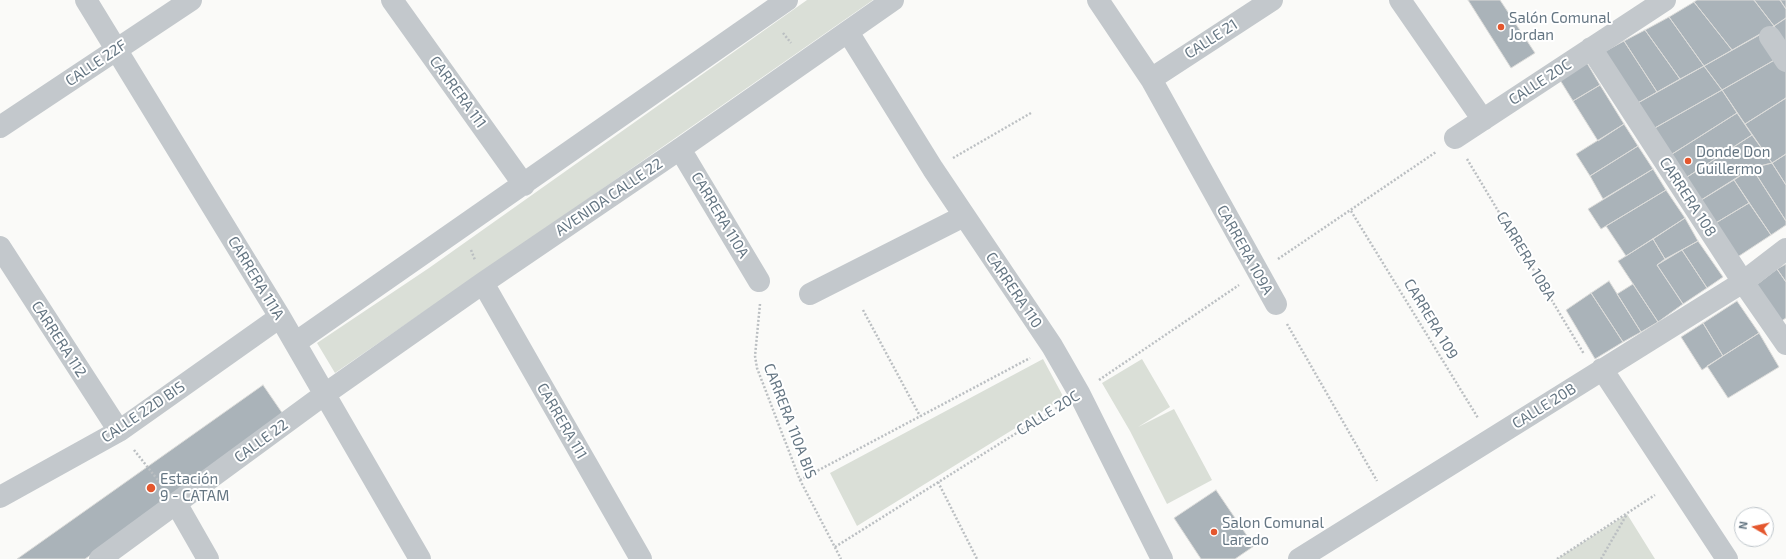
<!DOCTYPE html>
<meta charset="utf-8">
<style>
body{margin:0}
#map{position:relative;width:1786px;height:559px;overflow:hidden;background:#fafaf8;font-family:"Exo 2",sans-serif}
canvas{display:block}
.north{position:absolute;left:1734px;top:507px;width:40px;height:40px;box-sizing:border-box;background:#fff;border:1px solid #c1c8cd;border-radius:50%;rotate:279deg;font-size:11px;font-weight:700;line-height:16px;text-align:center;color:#657683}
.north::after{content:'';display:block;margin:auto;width:14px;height:18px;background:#e4572e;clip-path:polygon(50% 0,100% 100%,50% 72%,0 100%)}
</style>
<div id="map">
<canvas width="1786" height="559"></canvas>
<div class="north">N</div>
</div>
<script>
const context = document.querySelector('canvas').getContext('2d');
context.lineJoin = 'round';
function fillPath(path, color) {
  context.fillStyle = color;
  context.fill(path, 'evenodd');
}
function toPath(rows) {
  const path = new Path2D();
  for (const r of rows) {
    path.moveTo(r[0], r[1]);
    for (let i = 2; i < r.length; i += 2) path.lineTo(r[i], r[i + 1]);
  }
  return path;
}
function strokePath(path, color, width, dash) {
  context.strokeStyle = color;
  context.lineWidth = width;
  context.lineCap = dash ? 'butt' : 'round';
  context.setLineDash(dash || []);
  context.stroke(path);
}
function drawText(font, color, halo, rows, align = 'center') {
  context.font = font + ' "Exo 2",sans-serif';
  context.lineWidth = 4;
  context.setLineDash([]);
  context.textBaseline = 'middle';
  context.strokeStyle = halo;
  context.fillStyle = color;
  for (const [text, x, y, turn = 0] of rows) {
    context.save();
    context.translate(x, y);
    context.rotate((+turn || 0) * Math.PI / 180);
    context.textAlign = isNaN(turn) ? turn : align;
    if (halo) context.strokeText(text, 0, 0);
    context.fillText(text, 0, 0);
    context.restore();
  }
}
const green = toPath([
 [807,0,873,0,595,194,335,373,317,343,429,268],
 [1043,359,1064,398,857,526,830,473],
 [1142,359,1170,407,1138,427,1174,409,1212,480,1167,504,1130,431,1102,383],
 [1627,514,1655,559,1557,559]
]);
const building = toPath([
 [1468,0,1500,0,1535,53,1511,68,1468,0],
 [1697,0,1754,0,1774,26,1732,50,1694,2,1697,0],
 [1754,0,1780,0,1786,9,1786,18,1774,26,1754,0],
 [1780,0,1786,0,1786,9,1780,0],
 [1694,2,1732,50,1704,66,1669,17,1694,2],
 [1669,17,1704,66,1680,79,1645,30,1669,17],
 [1786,18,1786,46,1774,26,1786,18],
 [1645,30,1680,79,1657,92,1624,41,1645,30],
 [1763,33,1778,58,1722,90,1704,66,1763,33],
 [1624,41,1657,92,1636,104,1602,53,1624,41],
 [1778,58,1786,70,1786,98,1745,124,1722,90,1778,58],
 [1587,63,1600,85,1573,101,1560,80,1587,63],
 [1704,66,1722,90,1653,129,1636,104,1704,66],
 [1600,85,1624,124,1598,141,1573,101,1600,85],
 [1722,90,1737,113,1669,156,1653,129,1722,90],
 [1786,98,1786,154,1772,163,1745,124,1786,98],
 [1737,113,1752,135,1684,179,1669,156,1737,113],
 [1624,124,1638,146,1590,176,1576,154,1624,124],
 [1752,135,1772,163,1752,168,1698,202,1684,179,1752,135],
 [1638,146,1653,169,1603,199,1590,176,1638,146],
 [1786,154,1786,185,1772,163,1786,154],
 [1772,163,1786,185,1786,221,1752,168,1772,163],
 [1752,168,1786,221,1786,225,1771,235,1734,180,1752,168],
 [1653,169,1666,190,1601,229,1588,209,1653,169],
 [1734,180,1749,203,1714,224,1698,202,1734,180],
 [1666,190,1685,218,1626,256,1606,226,1666,190],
 [1749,203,1771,235,1736,258,1714,224,1749,203],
 [1685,218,1698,241,1665,259,1653,239,1685,218],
 [1653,239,1665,259,1657,265,1683,304,1658,322,1618,261,1653,239],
 [1698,241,1723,277,1707,288,1682,250,1698,241],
 [1682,250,1707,288,1683,304,1657,265,1682,250],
 [1786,264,1786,282,1777,269,1786,264],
 [1777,269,1786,282,1786,318,1778,323,1755,286,1777,269],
 [1609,281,1641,332,1623,342,1591,293,1609,281],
 [1633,284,1658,322,1641,332,1617,294,1633,284],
 [1591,293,1623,342,1595,359,1566,310,1591,293],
 [1737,301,1759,333,1723,356,1703,323,1737,301],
 [1703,323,1723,356,1702,370,1681,337,1703,323],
 [1759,333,1779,367,1728,398,1707,366,1759,333],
 [263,385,285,417,85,559,17,559,263,385],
 [1216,490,1254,546,1235,559,1201,559,1174,518,1216,490]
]);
const path = toPath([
 [783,33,791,43],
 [953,158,1031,113],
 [1467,159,1584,354],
 [1351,211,1478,418],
 [471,250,475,260],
 [1278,259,1436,152],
 [760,304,755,356,757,368,800,480,841,559],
 [863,310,920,416],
 [1287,324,1377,481],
 [1099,380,1239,285],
 [134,450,161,484],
 [800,480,1030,358],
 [938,482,977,559],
 [835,547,1058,407],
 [1557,559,1655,495],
 [1601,559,1627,514]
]);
const minor = toPath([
 [86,0,280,317,420,559],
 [392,0,524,185],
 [1098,0,1151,79,1276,304],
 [1400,0,1483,120],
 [848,32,933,169,1052,346,1079,393,1162,559],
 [1770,37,1786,61],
 [1591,48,1743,282,1786,344],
 [1151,79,1272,0],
 [0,127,191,0],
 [1455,138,1665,0],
 [680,149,759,281],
 [0,247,119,431],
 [483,283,641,559],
 [810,294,964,216],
 [295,343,787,0],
 [1602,369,1727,559],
 [0,497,119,431,280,317],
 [176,503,208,559],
 [100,559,325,394,483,283,680,149,893,0],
 [1299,559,1743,282,1786,249]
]);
const markers = [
 [1501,27,4,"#e4572e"],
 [1688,161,4,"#e4572e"],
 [151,488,5,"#e4572e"],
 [1214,532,4,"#e4572e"]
];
const poiNames = [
 ["Salón Comunal",1509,18],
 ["Jordan",1509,35],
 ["Donde Don",1696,152],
 ["Guillermo",1696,169],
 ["Estación",160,479],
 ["9 - CATAM",160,496],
 ["Salon Comunal",1222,523],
 ["Laredo",1222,540]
];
const streetNames = [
 ["CALLE 21",1211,39,-33],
 ["CALLE 22F",96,63,-34],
 ["CALLE 20C",1540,82,-33],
 ["CARRERA 111",458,92,54],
 ["AVENIDA CALLE 22",609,197,-34],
 ["CARRERA 108",1688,197,57],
 ["CARRERA 110A",720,215,59],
 ["CARRERA 109A",1245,250,61],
 ["CARRERA 108A",1526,256,59],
 ["CARRERA 111A",256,278,59],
 ["CARRERA 110",1014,290,56],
 ["CARRERA 109",1431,319,59],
 ["CARRERA 112",59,339,57],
 ["CALLE 20B",1544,406,-32],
 ["CALLE 22D BIS",143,412,-34],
 ["CALLE 20C",1048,413,-32],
 ["CARRERA 111",562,421,60],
 ["CARRERA 110A BIS",790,421,69],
 ["CALLE 22",261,441,-36]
];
fillPath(green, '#dadfd7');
fillPath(building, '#aab3b9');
strokePath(building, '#dcdcda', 1);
strokePath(path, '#bbbfc2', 2.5, [2, 2]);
strokePath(minor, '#c3c8cc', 22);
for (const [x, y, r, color] of markers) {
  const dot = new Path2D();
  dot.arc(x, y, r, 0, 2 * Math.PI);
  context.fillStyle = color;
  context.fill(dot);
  strokePath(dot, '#fff', 1.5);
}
drawText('15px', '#657683', '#fff', poiNames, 'left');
drawText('15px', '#657683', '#fff', streetNames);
</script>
